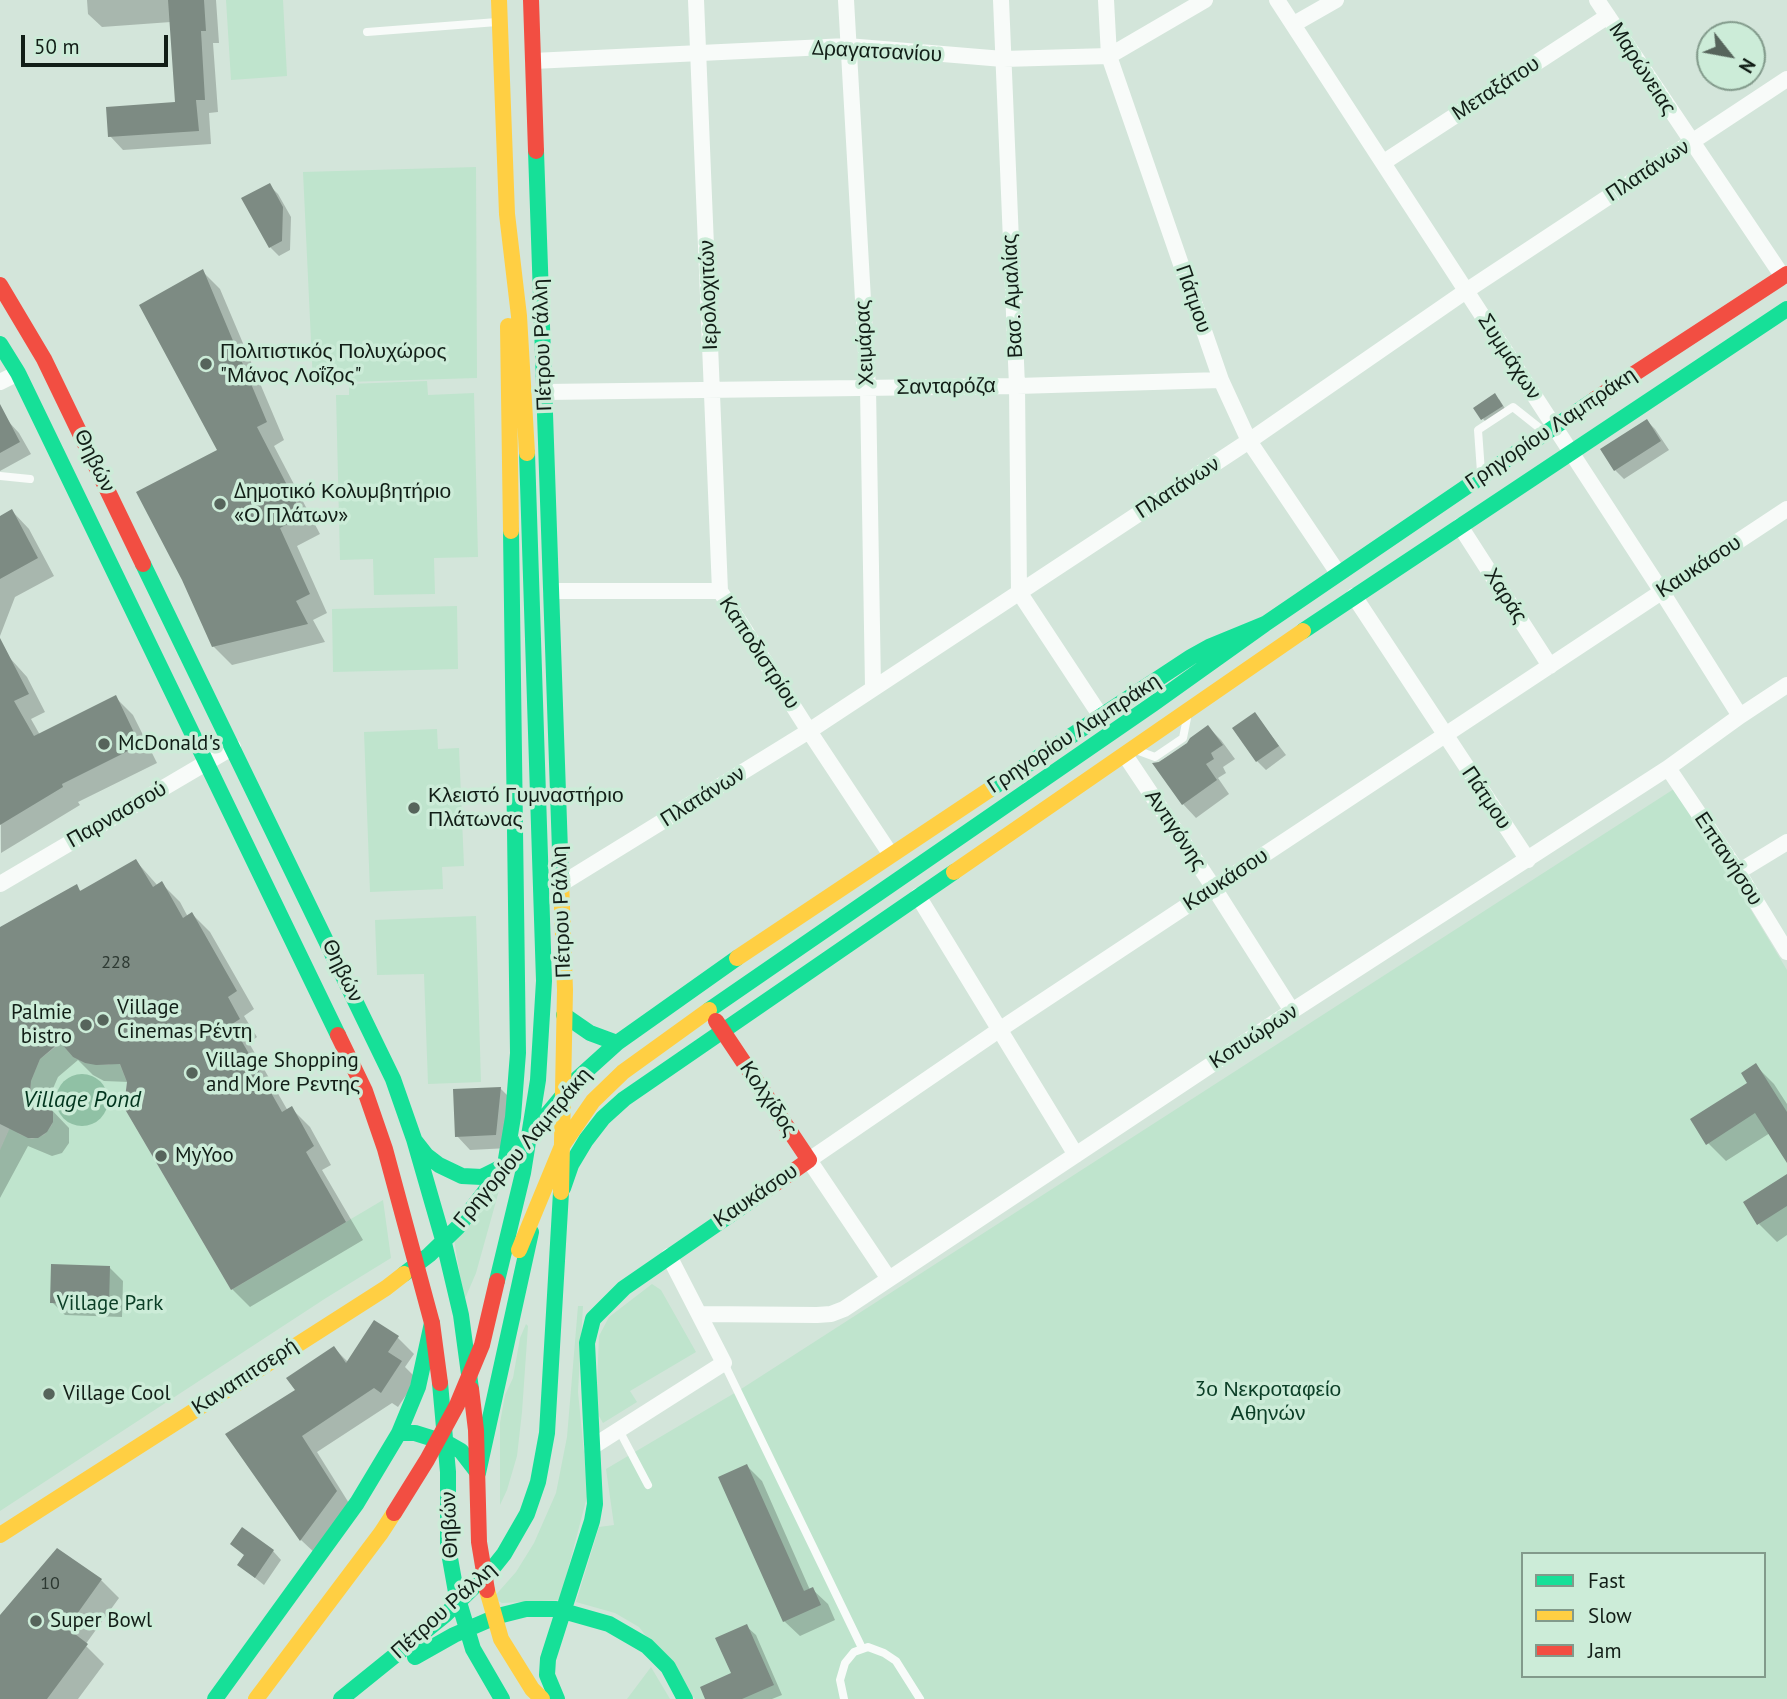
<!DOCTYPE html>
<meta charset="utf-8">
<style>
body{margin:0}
#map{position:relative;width:1787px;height:1699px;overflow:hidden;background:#d3e5da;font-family:"PT Sans",sans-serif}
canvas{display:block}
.legend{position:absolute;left:1521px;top:1552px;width:245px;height:126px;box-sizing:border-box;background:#ccecd8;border:2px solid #829a8b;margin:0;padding:9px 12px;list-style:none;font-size:21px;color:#121e17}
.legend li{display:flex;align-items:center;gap:14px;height:35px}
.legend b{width:35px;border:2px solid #829a8b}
.north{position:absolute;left:1696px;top:21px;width:70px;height:70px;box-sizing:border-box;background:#ccecd8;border:2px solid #829a8b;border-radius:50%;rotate:121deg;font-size:19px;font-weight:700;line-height:28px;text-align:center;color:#121e17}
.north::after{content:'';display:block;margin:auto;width:24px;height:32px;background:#56645b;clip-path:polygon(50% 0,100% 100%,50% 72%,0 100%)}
.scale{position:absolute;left:21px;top:35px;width:147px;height:32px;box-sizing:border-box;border:4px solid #121e17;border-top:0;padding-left:9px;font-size:21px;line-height:24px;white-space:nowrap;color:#121e17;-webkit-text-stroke:5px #ccecd8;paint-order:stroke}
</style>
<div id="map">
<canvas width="1787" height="1699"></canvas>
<ul class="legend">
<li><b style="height:9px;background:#16e098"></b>Fast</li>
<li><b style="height:9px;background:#ffcf43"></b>Slow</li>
<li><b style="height:9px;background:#f24e42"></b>Jam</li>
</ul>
<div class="north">N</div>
<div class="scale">50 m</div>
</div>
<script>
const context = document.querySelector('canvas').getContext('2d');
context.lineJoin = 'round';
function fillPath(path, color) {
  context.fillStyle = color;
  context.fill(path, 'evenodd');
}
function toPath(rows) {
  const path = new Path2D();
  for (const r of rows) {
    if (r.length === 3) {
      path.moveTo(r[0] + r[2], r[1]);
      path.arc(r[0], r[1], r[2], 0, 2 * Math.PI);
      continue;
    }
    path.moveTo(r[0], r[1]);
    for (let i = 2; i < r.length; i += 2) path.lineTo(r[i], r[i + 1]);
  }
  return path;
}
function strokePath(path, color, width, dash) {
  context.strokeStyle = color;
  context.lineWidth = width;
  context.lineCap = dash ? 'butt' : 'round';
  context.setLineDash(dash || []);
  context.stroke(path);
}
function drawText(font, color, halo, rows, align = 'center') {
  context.font = font + ' "PT Sans",sans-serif';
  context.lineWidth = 7;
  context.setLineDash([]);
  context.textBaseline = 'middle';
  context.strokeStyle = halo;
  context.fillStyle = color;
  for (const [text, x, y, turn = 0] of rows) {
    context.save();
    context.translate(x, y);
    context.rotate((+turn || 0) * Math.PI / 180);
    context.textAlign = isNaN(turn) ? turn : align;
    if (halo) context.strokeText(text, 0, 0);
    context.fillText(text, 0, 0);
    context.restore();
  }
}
const green = toPath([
 [226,0,283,0,287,76,231,80],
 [476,167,477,378,313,383,303,172],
 [427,381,428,395,474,393,478,557,434,558,435,594,374,595,373,559,340,560,336,395,349,395,349,384],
 [457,606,458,669,333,672,332,609],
 [437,729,438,749,459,748,464,866,442,867,443,889,370,892,364,732],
 [1677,787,1787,970,1787,1699,695,1699,639,1627,615,1613,576,1602,599,1527,614,1525,606,1469,738,1391],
 [1523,1554,1764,1554,1764,1676,1523,1676],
 [476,916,481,1082,428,1084,424,974,377,975,375,920],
 [61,1043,73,1057,85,1063,109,1065,118,1060,127,1082,124,1106,126,1111,231,1290,383,1200,391,1258,326,1298,0,1511,0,1150,12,1123,19,1134,32,1139,44,1135,52,1125,53,1117,51,1108,44,1100,31,1095,31,1081,40,1059],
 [500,1187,476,1273,464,1301,454,1239],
 [652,1284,661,1290,696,1352,630,1391,637,1402,603,1423,596,1411,599,1336,609,1317],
 [578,1306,583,1306,578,1392,588,1493,560,1600,502,1603,493,1598,516,1572,534,1543,556,1493,567,1437],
 [526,1324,528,1326,522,1412,517,1456,507,1490,500,1505,500,1423,505,1395,513,1378,520,1338],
 [651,1667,670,1699,627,1699]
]);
const water = toPath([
 [82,1100,26]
]);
const shadow = toPath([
 [87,0,216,0,219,43,213,43,218,112,209,113,211,144,123,150,110,136,176,103,171,22,102,27,88,14],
 [269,185,278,194,291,217,290,250,279,256,270,247],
 [202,271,220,289,284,440,274,446,320,534,297,546,327,613,313,620,325,642,232,665,213,646,219,451],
 [1499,399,1506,410,1487,423,1483,419],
 [8,421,19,433,31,454,0,471,0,425],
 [1647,421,1655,429,1669,450,1624,479,1615,470,1603,450],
 [12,511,29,529,54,576,15,597,0,636,0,518],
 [0,647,27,677,45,712,31,719,40,735,115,697,133,715,157,763,78,802,80,805,1,853],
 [1255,714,1286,755,1266,770,1257,761],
 [1208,727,1221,740,1235,759,1223,767,1226,773,1218,778,1229,794,1196,818,1183,804,1155,764,1188,745],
 [136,861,158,886,162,884,180,902,188,917,192,914,210,932,254,1009,244,1016,257,1037,249,1043,288,1111,292,1109,310,1127,331,1165,322,1170,363,1240,250,1307,232,1289,129,1082,104,1081,93,1075,78,1060,58,1077,48,1100,48,1106,69,1128,69,1143,62,1153,52,1156,28,1146,0,1198,0,939,76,887,82,892],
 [1756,1066,1774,1084,1787,1104,1787,1160,1770,1133,1726,1161,1708,1143,1750,1083],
 [500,1088,514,1102,509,1148,470,1150,457,1136],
 [1787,1176,1787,1235,1777,1242,1759,1224],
 [110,1268,123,1281,122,1317,65,1315,52,1302],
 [374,1322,398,1338,414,1354,405,1367,417,1379,398,1407,392,1403,317,1452,352,1508,317,1555,301,1540,228,1435,297,1391,334,1348,348,1362],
 [747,1466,762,1481,810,1590,812,1589,828,1604,835,1620,800,1636,784,1621],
 [232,1544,273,1551,281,1560,264,1585,239,1565,246,1556],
 [101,1580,119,1598,85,1645,104,1664,78,1699,0,1699,0,1616],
 [746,1626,756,1635,782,1695,772,1699,707,1699,733,1674]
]);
const building = toPath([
 [168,0,204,0,206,31,201,31,205,100,196,100,199,131,108,137,106,107,175,102],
 [270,183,283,207,282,241,269,248,241,198],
 [203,269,267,422,257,427,303,516,280,528,310,594,296,601,308,624,212,647,182,580,136,492,217,450,139,305],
 [1495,393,1503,406,1481,420,1473,408],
 [0,404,20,442,0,453],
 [1647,419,1661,441,1614,471,1600,449],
 [12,509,38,558,0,579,0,516],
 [0,638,29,694,14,701,34,736,116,695,140,745,62,784,63,787,0,825],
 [1255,712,1279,746,1256,762,1232,728],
 [1208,725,1223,745,1211,753,1214,759,1206,764,1217,780,1182,805,1152,763,1159,762,1187,743,1190,738],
 [136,859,153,887,162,881,183,918,192,912,237,991,228,997,240,1019,232,1024,282,1112,292,1106,314,1146,306,1152,346,1222,231,1290,126,1111,124,1106,127,1082,120,1064,96,1065,85,1063,73,1057,60,1042,40,1059,31,1081,30,1094,44,1100,53,1112,53,1122,47,1132,38,1138,28,1138,0,1124,0,927,77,884,80,891],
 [1756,1063,1787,1112,1787,1163,1755,1113,1706,1145,1690,1119,1747,1083,1741,1073],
 [501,1087,496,1135,455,1137,453,1089],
 [1787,1174,1787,1206,1757,1225,1743,1202],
 [51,1264,110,1266,109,1305,50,1303],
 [374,1320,399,1336,388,1352,402,1361,381,1393,374,1388,302,1436,337,1491,300,1541,225,1434,295,1390,286,1378,334,1346,346,1363],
 [747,1464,804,1591,813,1587,821,1605,783,1622,718,1477],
 [242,1527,274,1550,255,1578,237,1565,244,1555,230,1544],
 [57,1548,102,1579,67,1628,88,1644,47,1699,0,1699,0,1615],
 [747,1624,774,1685,742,1699,705,1699,700,1687,731,1673,715,1638]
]);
const lane = toPath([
 [367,32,497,22],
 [1481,472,1478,430,1513,407,1542,430],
 [0,476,30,479],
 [1136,750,1155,757,1183,738,1187,718],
 [724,1363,862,1648],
 [619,1430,648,1485],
 [844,1699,840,1680,845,1663,854,1652,868,1647,884,1653,896,1661,920,1699]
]);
const street = toPath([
 [696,0,720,591],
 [846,0,868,388,873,687],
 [1001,0,1017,386,1019,592,1100,715],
 [1106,0,1109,56,1221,380,1249,441,1338,573],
 [1277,0,1662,592,1740,716],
 [1597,0,1783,277],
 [1294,24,1336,0],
 [533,61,847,46,1003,59,1109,56,1205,0],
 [1384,162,1608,16],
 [0,382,18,373],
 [545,392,1017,386,1221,380],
 [1460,526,1550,666],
 [551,591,720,591],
 [720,591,809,731,891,855],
 [1354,596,1528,860],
 [1125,755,1214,888,1292,1011],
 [1668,768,1738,872,1787,952],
 [1738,872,1787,842],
 [0,884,233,747],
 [561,884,809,731,1249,441,1466,291,1787,79],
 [918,896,1076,1155],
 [889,1279,809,1160,999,1030,1787,509],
 [699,1314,817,1315,831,1314,844,1309,1292,1011,1668,768,1740,716,1787,685],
 [592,1447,724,1363,669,1256]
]);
const fast = toPath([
 [536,151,561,880],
 [0,344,18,373,338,1035],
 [143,564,393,1079,414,1139,444,1243,461,1315,471,1389],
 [1303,631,1787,309],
 [989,790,1191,657,1209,647,1265,624,1594,400],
 [709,1010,1153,704,1265,624],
 [564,1015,590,1033,617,1043],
 [415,1141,426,1155,439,1165,462,1176,482,1177,502,1167],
 [505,1165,513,1117,518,1053,511,531],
 [563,1188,571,1165,586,1140,603,1118,624,1099,954,872],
 [404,1274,429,1255,458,1227,505,1165,576,1080,617,1043,737,958],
 [497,1281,523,1173,538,1080,544,981,527,453],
 [440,1383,448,1472,448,1547,456,1592,473,1649,502,1699],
 [399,1433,415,1433,447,1443,461,1451,478,1473],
 [478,1473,531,1232],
 [415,1657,454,1635,498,1616,526,1609,556,1609,609,1624,647,1646,668,1667,685,1699],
 [215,1699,357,1503,399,1433,418,1387,432,1323],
 [341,1699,445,1615,492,1569,504,1554,527,1514,538,1482,547,1433,561,1192],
 [557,1699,547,1675,548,1659,592,1521,595,1504,587,1343,593,1319,624,1288,762,1193]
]);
const slow = toPath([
 [499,0,507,214,519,316,527,453],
 [508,326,511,531],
 [954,872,1303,631],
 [737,958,989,790],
 [561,1192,565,990,561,880],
 [519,1250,562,1146,593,1101,623,1072,709,1010],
 [0,1535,386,1288,404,1274],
 [487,1590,501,1639,532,1689,542,1699],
 [256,1699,381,1533,394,1513]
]);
const jam = toPath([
 [531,0,536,151],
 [0,285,44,359,143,564],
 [1594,400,1787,274],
 [716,1021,809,1160,762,1193],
 [338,1035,365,1091,385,1149,432,1323,440,1383],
 [471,1389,476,1430,479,1542,487,1590],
 [394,1513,427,1460,457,1405,482,1345,497,1281]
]);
const markers = [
 [206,364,7,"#56645b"],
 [220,504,7,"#56645b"],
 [104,744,7,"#56645b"],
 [414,808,7,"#56645b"],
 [103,1020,7,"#56645b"],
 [86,1025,7,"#56645b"],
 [192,1073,7,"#56645b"],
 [161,1156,7,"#56645b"],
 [49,1394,7,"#56645b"],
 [36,1621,7,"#56645b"]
];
const numberNames = [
 ["228",116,963],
 ["10",50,1584]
];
const streetNames = [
 ["Δραγατσανίου",877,52,3],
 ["Μαρώνειας",1642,69,57],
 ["Μεταξάτου",1496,89,-33],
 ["Πλατάνων",1648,171,-33],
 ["Ιερολοχιτών",709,295,-92],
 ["Βασ. Αμαλίας",1013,296,-93],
 ["Πάτμου",1193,299,71],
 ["Χειμάρας",865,343,-93],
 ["Πέτρου Ράλλη",543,345,-92],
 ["Συμμάχων",1509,357,57],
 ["Σανταρόζα",946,387,-1],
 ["Γρηγορίου Λαμπράκη",1551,429,-34],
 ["Θηβών",94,461,64],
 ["Πλατάνων",1178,488,-33],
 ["Καυκάσου",1699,567,-33],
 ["Χαράς",1505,596,57],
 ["Καποδιστρίου",759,653,57],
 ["Γρηγορίου Λαμπράκη",1074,734,-33],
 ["Πλατάνων",703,797,-32],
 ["Πάτμου",1486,798,56],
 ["Παρνασσού",117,815,-30],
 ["Αντιγόνης",1175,830,56],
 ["Επτανήσου",1728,859,57],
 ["Καυκάσου",1226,880,-33],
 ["Πέτρου Ράλλη",562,912,-92],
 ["Θηβών",342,971,64],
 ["Κοτυώρων",1254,1037,-33],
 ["Κολχίδος",768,1099,56],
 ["Γρηγορίου Λαμπράκη",523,1148,-50],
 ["Καυκάσου",756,1196,-34],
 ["Καναπιτσερή",245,1377,-33],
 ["Θηβών",450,1525,-92],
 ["Πέτρου Ράλλη",444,1611,-42]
];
const poiNames = [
 ["Πολιτιστικός Πολυχώρος",220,352],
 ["\"Μάνος Λοΐζος\"",220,376],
 ["Δημοτικό Κολυμβητήριο",234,492],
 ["«Ο Πλάτων»",234,516],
 ["McDonald's",118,744],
 ["Κλειστό Γυμναστήριο",428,796],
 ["Πλάτωνας",428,820],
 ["Village",117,1008],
 ["Cinemas Ρέντη",117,1032],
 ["Palmie",72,1013,"right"],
 ["bistro",72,1037,"right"],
 ["Village Shopping",206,1061],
 ["and More Ρεντης",206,1085],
 ["MyYoo",175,1156],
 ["Village Cool",63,1394],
 ["Super Bowl",50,1621]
];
const parkNames = [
 ["Village Park",110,1304],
 ["3ο Νεκροταφείο",1268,1390],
 ["Αθηνών",1268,1414]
];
const waterNames = [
 ["Village Pond",82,1100]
];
fillPath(green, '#bfe4cd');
fillPath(water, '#90c1a5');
fillPath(shadow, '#0003');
fillPath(building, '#7d8b83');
strokePath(lane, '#f8fbf9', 8);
strokePath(street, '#f8fbf9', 16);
strokePath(fast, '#16e098', 16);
strokePath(slow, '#ffcf43', 16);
strokePath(jam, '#f24e42', 16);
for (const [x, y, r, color] of markers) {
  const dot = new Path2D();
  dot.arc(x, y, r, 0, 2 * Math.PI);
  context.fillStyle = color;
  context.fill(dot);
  strokePath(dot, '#ccecd8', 2.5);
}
drawText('18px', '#2d3932', null, numberNames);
drawText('21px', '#121e17', '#ccecd8', streetNames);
drawText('21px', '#121e17', '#ccecd8', poiNames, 'left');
drawText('21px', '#0b3e26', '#ccecd8', parkNames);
drawText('italic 23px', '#00341d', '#ccecd8', waterNames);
</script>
